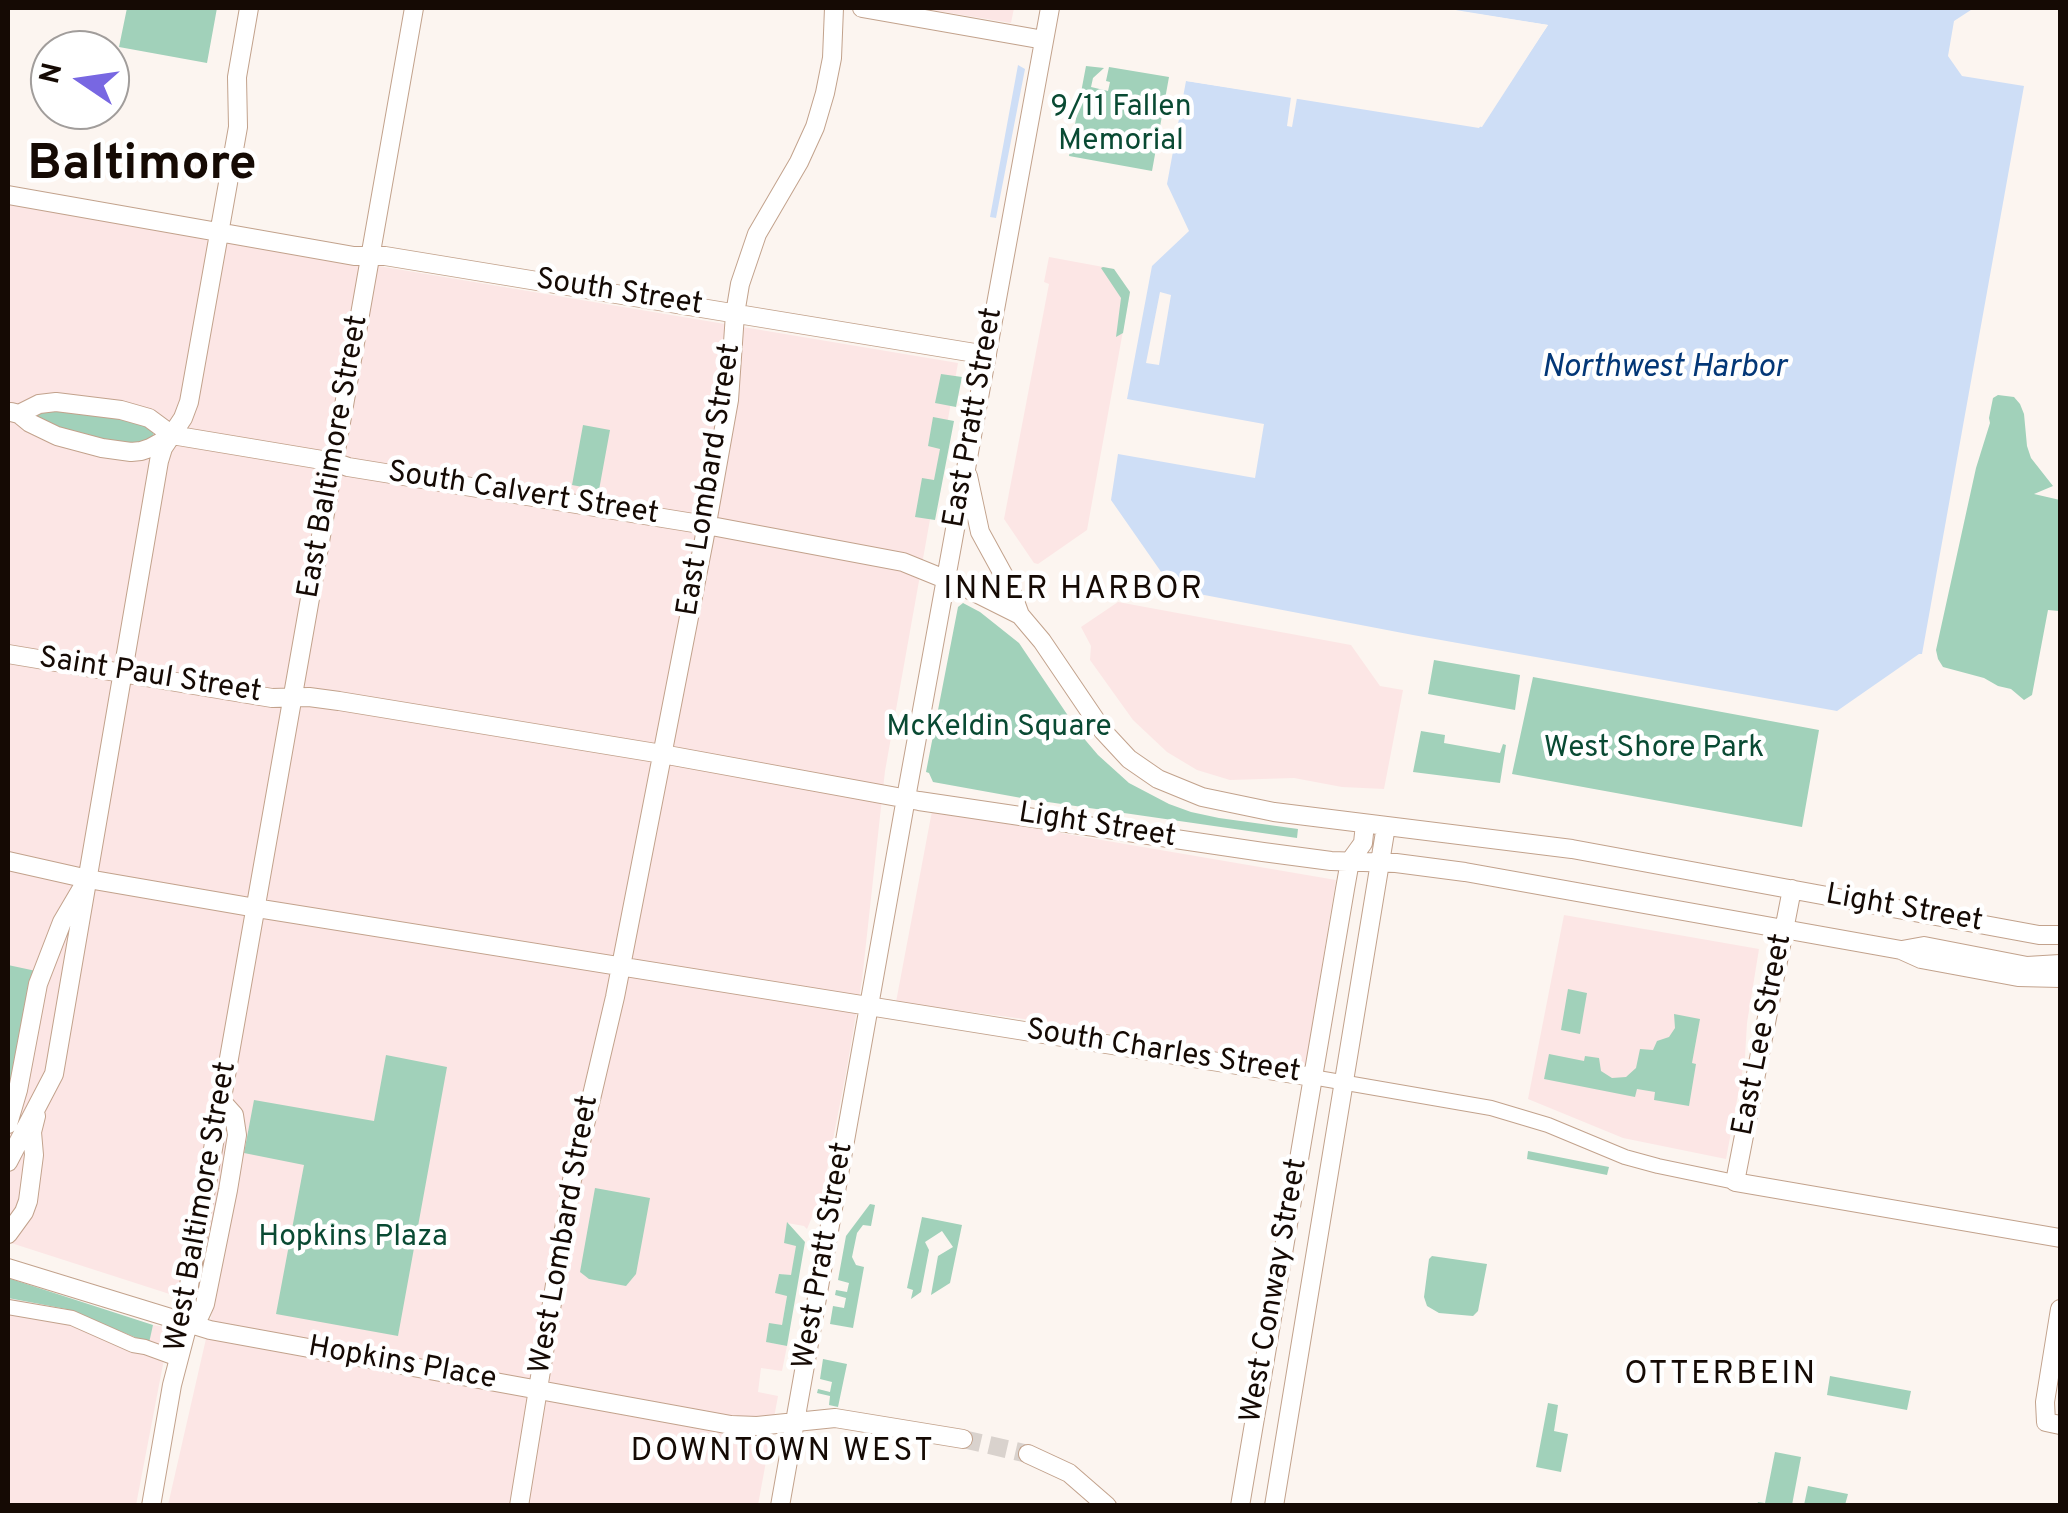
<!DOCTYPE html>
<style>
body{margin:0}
#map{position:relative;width:2068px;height:1513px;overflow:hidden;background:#fcf5f0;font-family:Overpass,sans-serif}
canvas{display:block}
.frame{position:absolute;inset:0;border:10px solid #150a04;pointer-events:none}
.north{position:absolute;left:30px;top:30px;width:100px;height:100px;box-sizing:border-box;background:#fff;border:2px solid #a19d9b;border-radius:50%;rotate:283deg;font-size:28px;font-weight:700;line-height:40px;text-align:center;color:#150a04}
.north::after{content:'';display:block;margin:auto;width:35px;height:45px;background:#7867e2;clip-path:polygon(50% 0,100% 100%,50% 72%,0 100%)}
</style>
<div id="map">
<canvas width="2068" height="1513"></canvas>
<div class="frame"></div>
<div class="north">N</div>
</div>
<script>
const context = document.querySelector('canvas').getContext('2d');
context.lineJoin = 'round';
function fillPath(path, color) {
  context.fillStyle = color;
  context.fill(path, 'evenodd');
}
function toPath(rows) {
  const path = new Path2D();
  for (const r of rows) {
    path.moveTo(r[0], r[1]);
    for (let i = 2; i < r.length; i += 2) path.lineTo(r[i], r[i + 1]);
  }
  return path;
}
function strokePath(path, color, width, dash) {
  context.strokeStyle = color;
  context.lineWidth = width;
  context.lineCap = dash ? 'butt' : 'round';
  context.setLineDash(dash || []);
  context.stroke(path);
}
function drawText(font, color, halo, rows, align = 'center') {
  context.font = font + ' Overpass,sans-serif';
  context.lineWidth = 9;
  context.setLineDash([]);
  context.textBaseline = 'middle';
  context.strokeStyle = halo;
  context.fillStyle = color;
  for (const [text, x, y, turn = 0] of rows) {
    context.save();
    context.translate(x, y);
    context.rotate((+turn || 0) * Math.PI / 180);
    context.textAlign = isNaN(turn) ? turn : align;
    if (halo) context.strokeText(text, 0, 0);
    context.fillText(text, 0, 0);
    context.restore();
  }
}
const commercial = toPath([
 [919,8,1014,8,1011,23],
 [8,204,958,363,885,771,862,980,846,1073,823,1191,807,1229,804,1226,787,1223,797,1246,791,1276,779,1274,787,1295,782,1326,767,1342,787,1346,782,1371,761,1368,758,1392,778,1396,758,1505,168,1505,213,1308,8,1242],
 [1049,257,1114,269,1130,292,1087,530,1038,564,1034,563,1004,519,1049,284,1044,282],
 [1118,602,1351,645,1380,686,1403,690,1384,789,1342,787,1294,778,1230,780,1197,770,1167,752,1133,720,1090,660,1091,646,1081,627],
 [932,811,1336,880,1305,1069,1039,1021,896,1002],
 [1564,915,1759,949,1747,1023,1745,1057,1726,1159,1623,1138,1528,1099],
 [8,1298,66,1309,148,1343,153,1325,170,1328,136,1505,8,1505]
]);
const green = toPath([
 [127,8,217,8,207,63,119,47],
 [1086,66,1104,68,1093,78,1091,87,1108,91,1110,82,1106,81,1109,67,1169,77,1152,171,1069,156],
 [1103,267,1114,269,1130,292,1123,333,1116,337,1121,298,1101,268],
 [941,374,962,377,956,407,935,403],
 [1998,395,2014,397,2020,404,2024,414,2027,446,2031,458,2053,486,2034,494,2060,500,2060,604,2059,611,2048,610,2032,695,2024,700,2011,689,1998,686,1984,678,1943,667,1938,659,1936,650,1976,468,1990,423,1989,418,1993,398],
 [63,411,138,420,152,427,154,437,143,447,60,432,31,416,39,412],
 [933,417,954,421,935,520,915,517,922,478,934,480,940,449,928,446],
 [583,425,610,430,599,490,572,485],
 [963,603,980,612,1019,643,1081,735,1098,755,1129,783,1169,804,1191,812,1219,818,1298,829,1297,838,1027,799,933,782,929,773,926,772,958,607],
 [1434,660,1520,675,1515,710,1428,694],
 [1533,677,1819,730,1802,827,1512,774],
 [1421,731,1445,735,1444,743,1500,753,1503,744,1506,745,1500,783,1413,772],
 [8,965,36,971,8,1102],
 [1568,989,1587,993,1580,1034,1561,1030],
 [1674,1014,1700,1019,1692,1063,1696,1064,1689,1106,1654,1100,1655,1092,1637,1089,1635,1097,1544,1079,1549,1054,1584,1061,1585,1056,1599,1058,1601,1071,1612,1078,1626,1077,1636,1068,1640,1049,1653,1050,1657,1041,1669,1037,1675,1028],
 [386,1055,447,1067,398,1336,276,1314,304,1165,244,1153,254,1100,374,1121],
 [1528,1151,1609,1167,1607,1175,1527,1159],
 [595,1188,650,1198,636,1274,626,1286,589,1279,580,1272],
 [870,1204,875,1205,871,1226,863,1225,857,1233,852,1257,856,1265,864,1267,853,1328,830,1324,833,1306,844,1308,846,1298,835,1295,836,1290,847,1292,849,1283,838,1280,846,1236],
 [922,1217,962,1225,950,1283,931,1295,938,1256,953,1247,942,1231,925,1242,929,1250,921,1292,911,1299,913,1290,907,1288],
 [787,1222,805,1242,787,1346,766,1342,769,1323,782,1325,787,1296,775,1293,779,1274,791,1275,796,1246,784,1243],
 [1432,1256,1487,1264,1478,1311,1473,1316,1439,1313,1427,1306,1424,1297,1429,1259],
 [8,1278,153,1325,149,1343,66,1309,8,1298],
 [823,1359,847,1364,838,1407,829,1405,830,1396,817,1393,818,1389,830,1392,832,1382,820,1379],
 [1830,1376,1911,1391,1907,1410,1827,1395],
 [1548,1403,1558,1405,1554,1431,1568,1434,1561,1472,1536,1467],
 [1775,1452,1801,1457,1792,1505,1757,1505,1758,1502,1765,1503],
 [1808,1486,1848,1494,1845,1505,1804,1505]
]);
const water = toPath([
 [1443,8,1974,8,1954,21,1948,56,1962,76,2024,86,1922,654,1919,654,1837,711,1413,635,1173,589,1111,500,1118,454,1255,478,1264,424,1127,399,1152,266,1189,231,1167,184,1186,81,1479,128,1548,25],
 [1018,65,1025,69,996,218,990,217]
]);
const pier = toPath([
 [1438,8,1548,25,1482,127,1297,98,1292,127,1287,126,1291,97,1187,81,1187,78,1182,77,1188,76,1479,123,1541,28,1442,12],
 [1160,292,1171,295,1159,365,1146,363]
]);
const majorTunnel = toPath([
 [963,1439,1028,1454]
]);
const minor = toPath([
 [1312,1077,1491,1108,1548,1125,1625,1157,1658,1166,1735,1182],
 [8,1307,72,1318,133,1345,145,1347,178,1359]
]);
const major = toPath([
 [862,8,1044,40],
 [8,195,354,256,385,256,987,355],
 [11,412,19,414,30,423,57,436,102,448,131,452,141,451,150,448,168,438],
 [19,414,39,404,56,402,121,410,149,418,172,435,334,462,348,467,706,525,903,562,962,586,1020,615,1042,641,1103,731,1129,759,1158,779,1202,797,1274,812,1572,849,2039,935,2060,935],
 [968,476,980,532,1009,585,1020,615],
 [8,654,272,698,309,697,339,701,662,754,919,801,1263,852,1331,861,1396,863,1465,872,1901,950,1921,959,2018,977,2060,978],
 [8,861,88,879,256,908,1312,1077],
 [1792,889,1735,1182,2060,1238],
 [1902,950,1924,946,2027,966,2060,964],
 [8,1124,18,1090,38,984,62,922,82,888],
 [8,1162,54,1074,159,461,163,448,183,418,189,402,238,127,237,77,249,8],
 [8,1234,24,1212,28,1201,34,1155,32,1132,36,1116],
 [8,1268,210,1330,731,1425,757,1426,835,1418,963,1439],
 [2060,1309,2045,1402,2046,1422,2060,1425],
 [188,1324,200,1315,205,1304,228,1190,237,1135,234,1115,225,1105,220,1103],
 [1028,1454,1069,1473,1107,1506],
 [151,1506,172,1385,188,1324,185,1308,414,8],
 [519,1506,572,1180,615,997,704,540,729,400,735,314,740,284,757,234,799,162,815,127,825,93,832,58,834,8],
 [780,1506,906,798,1050,8],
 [1240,1506,1345,889,1350,861,1363,843,1365,824],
 [1274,1506,1386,826]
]);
const parkNames = [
 ["9/11 Fallen",1121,109],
 ["Memorial",1121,143],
 ["McKeldin Square",999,729],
 ["West Shore Park",1654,750],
 ["Hopkins Plaza",353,1239]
];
const streetNames = [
 ["South Street",619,294,9],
 ["East Pratt Street",975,418,-80],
 ["East Baltimore Street",335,457,-80],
 ["East Lombard Street",711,480,-81],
 ["South Calvert Street",523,495,9],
 ["Saint Paul Street",150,677,9],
 ["Light Street",1097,827,9],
 ["Light Street",1904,910,10],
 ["East Lee Street",1764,1035,-79],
 ["South Charles Street",1163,1053,9],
 ["West Baltimore Street",203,1207,-80],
 ["West Lombard Street",566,1235,-80],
 ["West Pratt Street",825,1256,-80],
 ["West Conway Street",1276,1291,-80],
 ["Hopkins Place",402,1365,10]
];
const waterNames = [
 ["Northwest Harbor",1664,370]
];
const neighbourhoodNames = [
 ["INNER HARBOR",1074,592],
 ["OTTERBEIN",1721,1377],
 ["DOWNTOWN WEST",783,1454]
];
const townNames = [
 ["Baltimore",142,168]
];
fillPath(commercial, '#fce6e5');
fillPath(green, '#a1d1ba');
fillPath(water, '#cedef6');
fillPath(pier, '#fcf5f0');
strokePath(majorTunnel, '#d9d2cd', 18, [18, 9]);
strokePath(minor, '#c2a28c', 16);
strokePath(major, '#c2a28c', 20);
strokePath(minor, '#fff', 14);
strokePath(major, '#fff', 18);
drawText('30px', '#094a33', '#fff', parkNames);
drawText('30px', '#150a04', '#fff', streetNames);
drawText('italic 32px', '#033777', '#fff', waterNames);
context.letterSpacing = '2.5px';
drawText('32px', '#150a04', '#fff', neighbourhoodNames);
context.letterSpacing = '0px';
drawText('bold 50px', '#150a04', '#fff', townNames);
</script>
